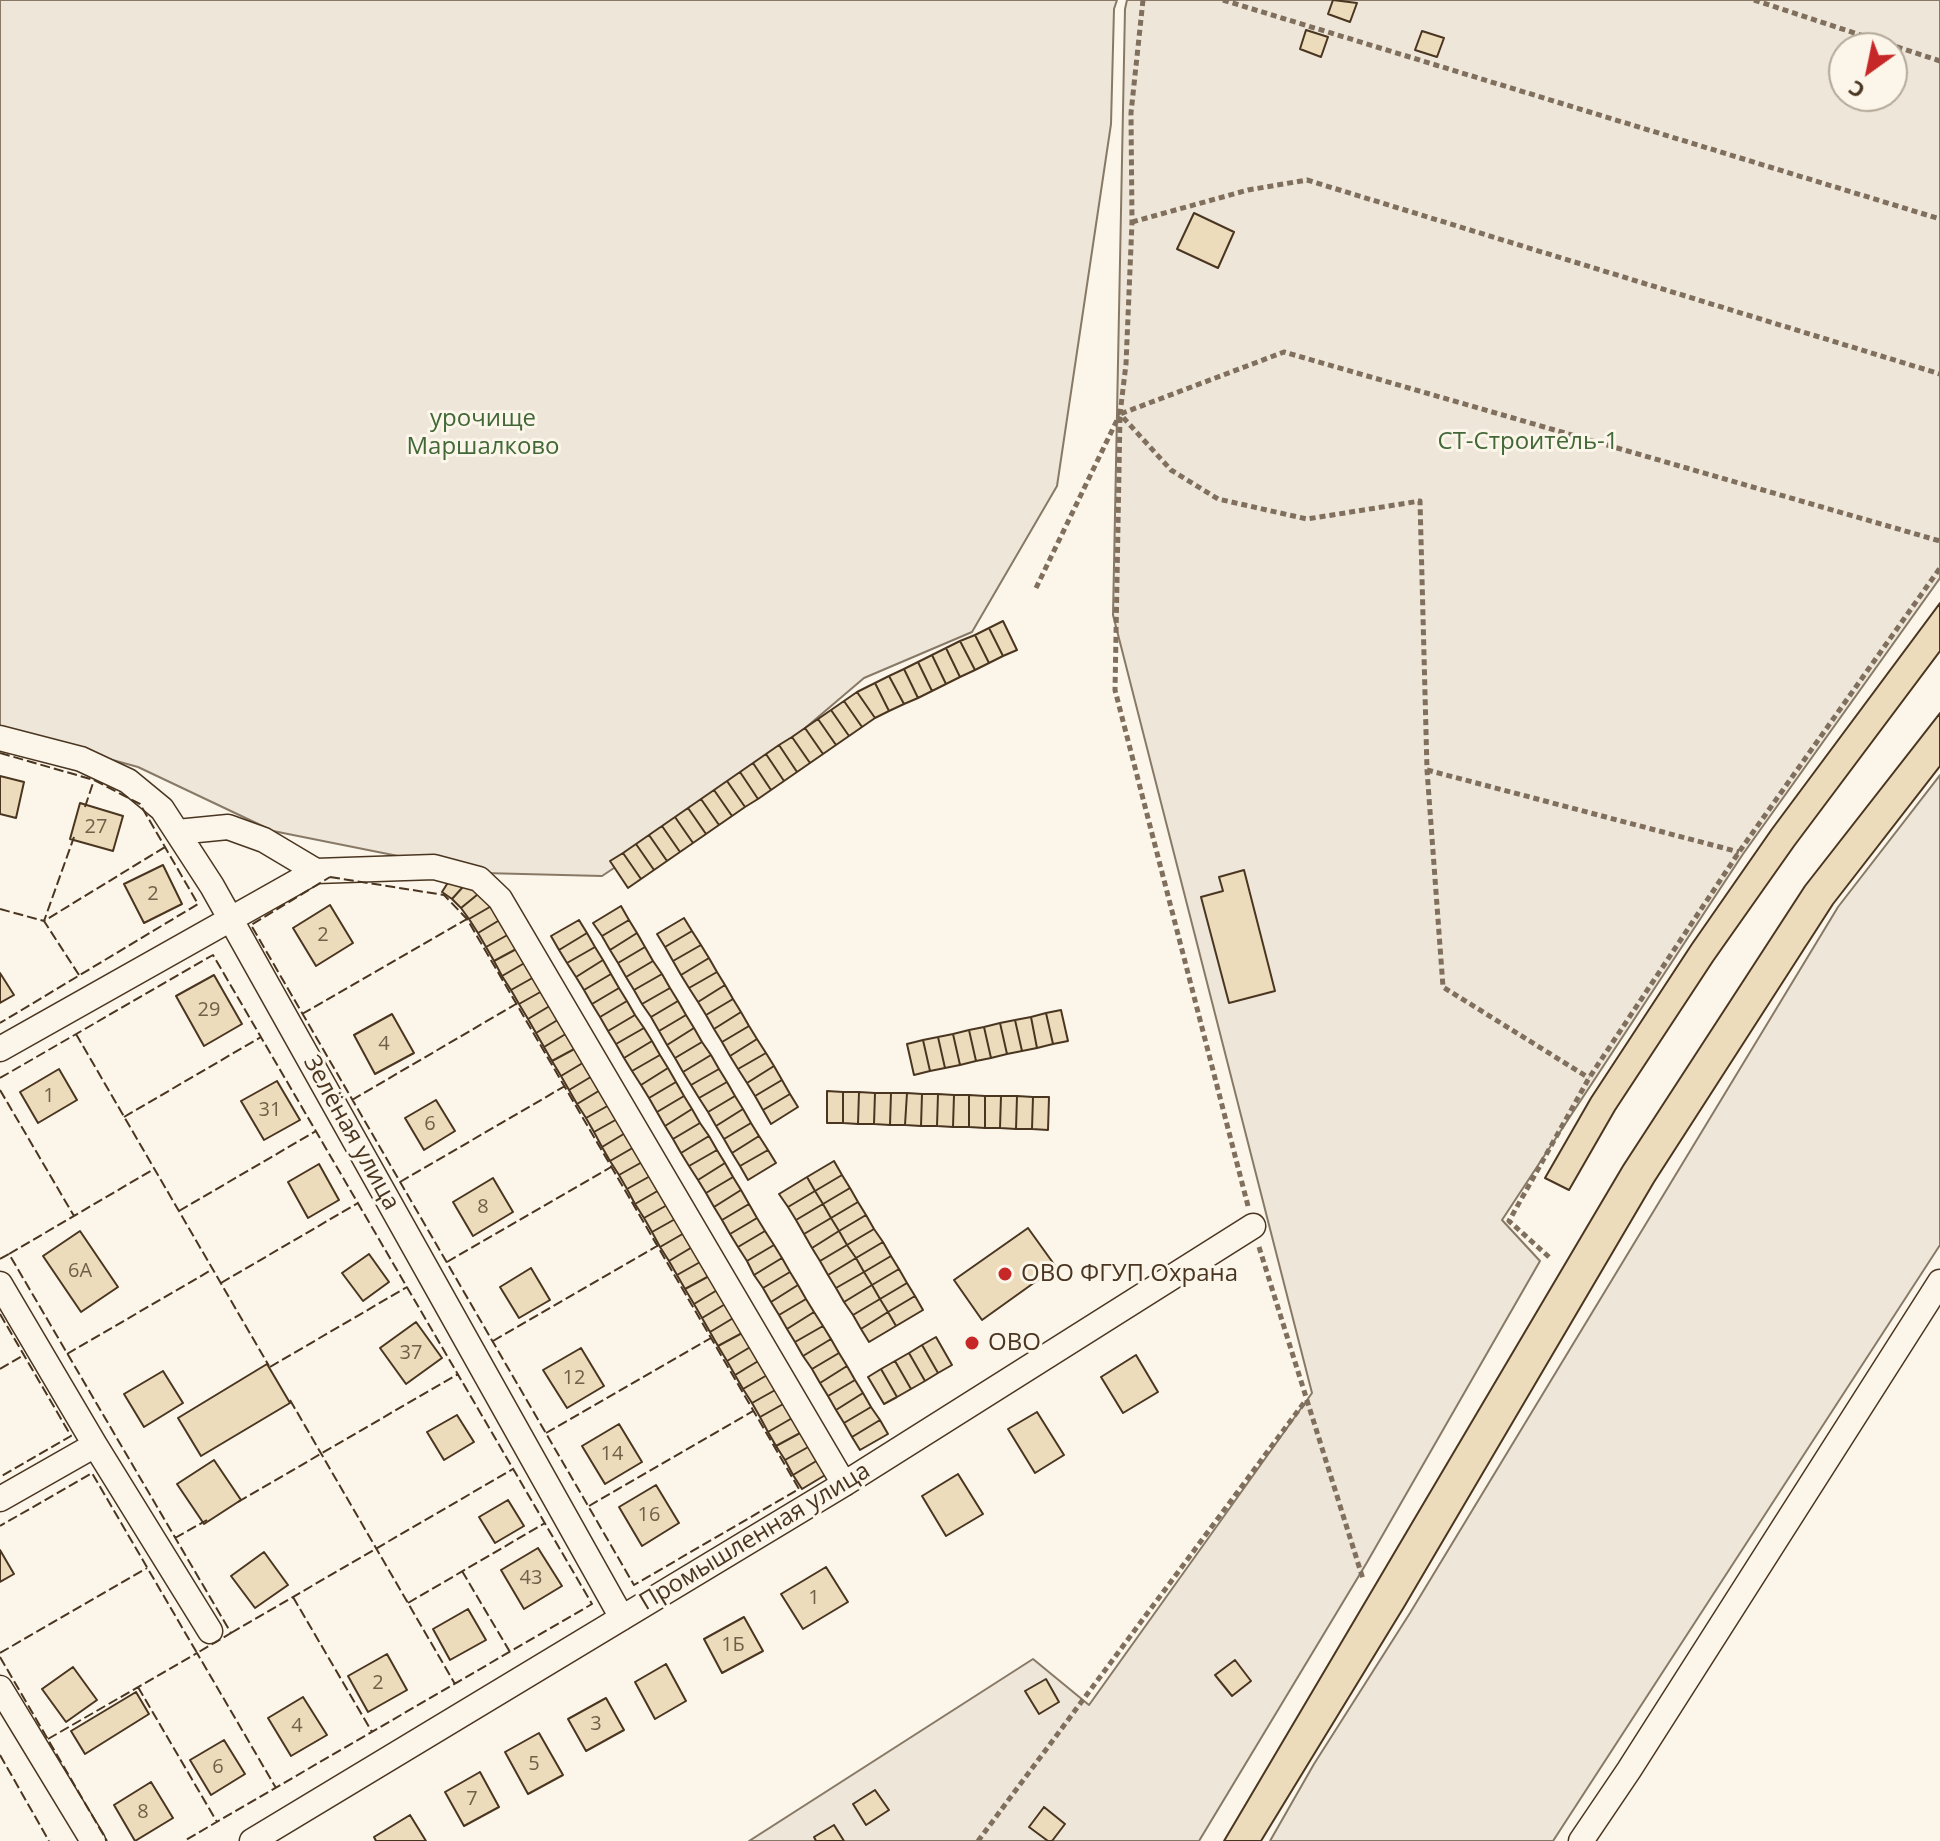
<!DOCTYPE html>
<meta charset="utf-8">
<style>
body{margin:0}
#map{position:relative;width:1940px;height:1841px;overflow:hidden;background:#fbf6e9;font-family:"Open Sans",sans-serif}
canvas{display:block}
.north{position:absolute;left:1828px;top:32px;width:80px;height:80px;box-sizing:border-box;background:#fbf6e9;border:2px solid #b4a999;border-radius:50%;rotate:213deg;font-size:22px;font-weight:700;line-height:32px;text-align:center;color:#4a3520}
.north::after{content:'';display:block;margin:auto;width:28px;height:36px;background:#c62828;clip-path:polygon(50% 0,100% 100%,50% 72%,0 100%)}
</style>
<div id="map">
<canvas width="1940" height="1841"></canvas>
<div class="north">С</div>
</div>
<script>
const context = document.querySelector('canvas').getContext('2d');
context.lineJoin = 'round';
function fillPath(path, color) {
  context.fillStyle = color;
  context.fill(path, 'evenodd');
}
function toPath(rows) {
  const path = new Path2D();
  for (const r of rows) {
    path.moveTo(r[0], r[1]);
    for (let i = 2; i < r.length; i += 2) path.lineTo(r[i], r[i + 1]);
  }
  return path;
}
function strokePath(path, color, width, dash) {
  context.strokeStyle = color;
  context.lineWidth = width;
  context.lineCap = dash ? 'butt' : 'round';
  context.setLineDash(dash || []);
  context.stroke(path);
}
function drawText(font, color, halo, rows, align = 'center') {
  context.font = font + ' "Open Sans",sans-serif';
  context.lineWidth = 6;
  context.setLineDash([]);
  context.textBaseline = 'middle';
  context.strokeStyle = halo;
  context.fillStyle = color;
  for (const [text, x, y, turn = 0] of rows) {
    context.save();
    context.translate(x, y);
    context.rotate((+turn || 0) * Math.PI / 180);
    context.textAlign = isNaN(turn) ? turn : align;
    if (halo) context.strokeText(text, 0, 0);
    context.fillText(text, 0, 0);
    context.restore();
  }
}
const green = toPath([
 [0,0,1117,0,1114,9,1111,124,1057,486,972,632,864,678,737,786,602,876,483,873,273,831,138,767,0,729,0,0],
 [1127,0,1940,0,1940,578,1743,854,1502,1220,1540,1261,1366,1564,1199,1841,749,1841,1033,1659,1089,1705,1312,1393,1113,615,1125,9,1127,0],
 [1844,48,1892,48,1892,96,1844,96,1844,48],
 [1940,775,1940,1245,1553,1841,1270,1841,1314,1764,1410,1613,1838,907,1940,775]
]);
const building = toPath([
 [1333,0,1357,3,1350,22,1328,14,1333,0],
 [1306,30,1328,37,1321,57,1300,49,1306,30],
 [1422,31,1444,38,1437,57,1415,50,1422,31],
 [1194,213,1234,232,1218,268,1177,249,1194,213],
 [1940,603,1940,651,1794,846,1713,961,1615,1110,1569,1190,1545,1178,1591,1098,1692,944,1772,829,1940,603],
 [1003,621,1017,650,1003,656,989,628,1003,621],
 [989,628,1003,656,989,663,975,635,989,628],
 [975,635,989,663,975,670,960,641,975,635],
 [960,641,975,670,960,677,946,648,960,641],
 [946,648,960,677,946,684,932,655,946,648],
 [932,655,946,684,932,691,918,662,932,655],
 [918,662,932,691,918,698,904,669,918,662],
 [904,669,918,698,904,704,889,676,904,669],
 [889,676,904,704,889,711,875,683,889,676],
 [875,683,889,711,875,718,857,692,875,683],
 [857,692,875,718,862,727,844,701,857,692],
 [844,701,862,727,849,736,831,710,844,701],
 [831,710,849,736,836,745,818,719,831,710],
 [1940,713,1940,766,1833,904,1654,1182,1404,1607,1261,1841,1224,1841,1623,1166,1805,886,1940,713],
 [818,719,836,745,823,754,805,728,818,719],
 [805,728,823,754,810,763,792,737,805,728],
 [792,737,810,763,797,772,779,745,792,737],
 [779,745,797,772,784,781,766,754,779,745],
 [766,754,784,781,771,790,753,763,766,754],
 [753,763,771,790,758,799,740,772,753,763],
 [740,772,758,799,745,807,727,781,740,772],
 [0,776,24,782,16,818,0,814,0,776],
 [727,781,745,807,732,816,714,790,727,781],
 [714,790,732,816,719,825,701,799,714,790],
 [701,799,719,825,706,834,688,808,701,799],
 [80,803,123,816,113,851,70,839,80,803],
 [688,808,706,834,693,843,675,817,688,808],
 [675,817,693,843,680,852,662,826,675,817],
 [662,826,680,852,667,861,649,835,662,826],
 [649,835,667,861,654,870,636,844,649,835],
 [636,844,654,870,641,879,623,853,636,844],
 [623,853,641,879,628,888,610,861,623,853],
 [163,865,182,904,144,923,124,884,163,865],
 [1244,870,1275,991,1229,1003,1201,897,1223,891,1219,877,1244,870],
 [454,873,471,878,452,899,442,892,454,873],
 [471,878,483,890,461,908,452,899,471,878],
 [483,890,495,904,469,919,461,908,483,890],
 [495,904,503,918,478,933,469,919,495,904],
 [330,905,353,943,316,966,293,928,330,905],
 [621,906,629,920,602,936,593,923,621,906],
 [503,918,511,933,486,947,478,933,503,918],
 [684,918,692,931,665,947,657,934,684,918],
 [579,920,587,933,559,950,551,936,579,920],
 [629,920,637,933,610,950,602,936,629,920],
 [692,931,701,945,673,961,665,947,692,931],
 [511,933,520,947,494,961,486,947,511,933],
 [587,933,595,947,567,963,559,950,587,933],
 [637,933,645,947,618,963,610,950,637,933],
 [701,945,709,958,681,975,673,961,701,945],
 [520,947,528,961,502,976,494,961,520,947],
 [595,947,603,960,576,977,567,963,595,947],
 [645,947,653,961,626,977,618,963,645,947],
 [709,958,717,972,689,988,681,975,709,958],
 [603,960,611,974,584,990,576,977,603,960],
 [528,961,536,976,511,990,502,976,528,961],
 [653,961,662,974,634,990,626,977,653,961],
 [717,972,725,985,698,1002,689,988,717,972],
 [0,973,14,995,0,1003,0,973],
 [611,974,619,988,592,1004,584,990,611,974],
 [662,974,670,988,642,1004,634,990,662,974],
 [214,975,242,1024,204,1046,176,996,214,975],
 [536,976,544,990,519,1004,511,990,536,976],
 [725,985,733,999,706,1015,698,1002,725,985],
 [619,988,627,1001,600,1017,592,1004,619,988],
 [670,988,678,1001,651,1017,642,1004,670,988],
 [544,990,553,1004,528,1019,519,1004,544,990],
 [733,999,741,1012,714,1029,706,1015,733,999],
 [627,1001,635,1015,608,1031,600,1017,627,1001],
 [678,1001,686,1015,659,1031,651,1017,678,1001],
 [553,1004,561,1018,536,1033,528,1019,553,1004],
 [1061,1010,1068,1041,1053,1044,1046,1013,1061,1010],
 [741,1012,749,1026,722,1042,714,1029,741,1012],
 [1046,1013,1053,1044,1037,1048,1031,1017,1046,1013],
 [392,1014,414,1053,375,1074,354,1035,392,1014],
 [635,1015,644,1028,616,1044,608,1031,635,1015],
 [686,1015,694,1028,667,1045,659,1031,686,1015],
 [1031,1017,1037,1048,1022,1051,1015,1020,1031,1017],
 [561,1018,569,1032,544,1047,536,1033,561,1018],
 [1015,1020,1022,1051,1007,1054,1000,1023,1015,1020],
 [1000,1023,1007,1054,991,1058,984,1027,1000,1023],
 [749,1026,757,1039,730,1056,722,1042,749,1026],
 [984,1027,991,1058,976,1061,969,1030,984,1027],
 [644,1028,652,1041,624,1058,616,1044,644,1028],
 [694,1028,702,1042,675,1058,667,1045,694,1028],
 [969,1030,976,1061,960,1065,953,1034,969,1030],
 [569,1032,578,1047,552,1061,544,1047,569,1032],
 [953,1034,960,1065,945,1068,938,1037,953,1034],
 [938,1037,945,1068,930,1071,923,1040,938,1037],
 [757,1039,766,1053,738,1069,730,1056,757,1039],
 [923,1040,930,1071,914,1075,907,1044,923,1040],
 [652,1041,660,1055,632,1071,624,1058,652,1041],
 [702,1042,711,1055,683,1072,675,1058,702,1042],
 [578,1047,586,1061,561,1076,552,1061,578,1047],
 [766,1053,774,1066,747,1083,738,1069,766,1053],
 [660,1055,668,1068,641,1085,632,1071,660,1055],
 [711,1055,719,1069,691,1085,683,1072,711,1055],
 [586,1061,594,1075,569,1090,561,1076,586,1061],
 [774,1066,782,1080,755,1096,747,1083,774,1066],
 [668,1068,676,1082,649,1098,641,1085,668,1068],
 [59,1069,77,1100,38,1123,20,1092,59,1069],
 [719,1069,727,1082,699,1098,691,1085,719,1069],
 [594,1075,602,1089,577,1104,569,1090,594,1075],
 [782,1080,790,1094,763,1110,755,1096,782,1080],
 [277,1081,300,1120,264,1140,241,1101,277,1081],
 [676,1082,684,1096,657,1112,649,1098,676,1082],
 [727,1082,735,1096,708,1112,699,1098,727,1082],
 [602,1089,611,1104,586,1118,577,1104,602,1089],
 [827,1091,843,1092,843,1123,827,1123,827,1091],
 [843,1092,859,1092,858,1124,843,1123,843,1092],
 [859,1092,875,1093,874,1124,858,1124,859,1092],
 [875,1093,891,1093,890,1125,874,1124,875,1093],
 [891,1093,907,1093,905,1125,890,1125,891,1093],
 [907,1093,922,1094,921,1126,905,1125,907,1093],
 [790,1094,798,1107,771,1124,763,1110,790,1094],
 [922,1094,938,1094,937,1126,921,1126,922,1094],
 [938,1094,954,1095,953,1127,937,1126,938,1094],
 [954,1095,969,1095,969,1127,953,1127,954,1095],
 [969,1095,985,1096,985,1128,969,1127,969,1095],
 [684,1096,692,1109,665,1126,657,1112,684,1096],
 [735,1096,743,1109,716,1126,708,1112,735,1096],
 [985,1096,1001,1096,1000,1128,985,1128,985,1096],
 [1001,1096,1017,1096,1016,1129,1000,1128,1001,1096],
 [1017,1096,1033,1097,1032,1129,1016,1129,1017,1096],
 [1033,1097,1049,1097,1048,1130,1032,1129,1033,1097],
 [436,1100,455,1131,424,1150,405,1118,436,1100],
 [611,1104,619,1118,594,1132,586,1118,611,1104],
 [692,1109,700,1123,673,1139,665,1126,692,1109],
 [743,1109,751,1123,724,1139,716,1126,743,1109],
 [619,1118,627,1132,602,1147,594,1132,619,1118],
 [700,1123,709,1136,681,1153,673,1139,700,1123],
 [751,1123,759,1136,732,1153,724,1139,751,1123],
 [627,1132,636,1146,610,1161,602,1147,627,1132],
 [709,1136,717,1150,689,1166,681,1153,709,1136],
 [759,1136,768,1150,740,1166,732,1153,759,1136],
 [636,1146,644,1161,619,1175,610,1161,636,1146],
 [717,1150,725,1163,698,1180,689,1166,717,1150],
 [768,1150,776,1163,748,1180,740,1166,768,1150],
 [644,1161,652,1175,627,1189,619,1175,644,1161],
 [834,1161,842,1175,815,1191,807,1177,834,1161],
 [725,1163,733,1177,706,1193,698,1180,725,1163],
 [319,1164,339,1200,308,1218,288,1182,319,1164],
 [652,1175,661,1189,635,1204,627,1189,652,1175],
 [842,1175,850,1188,823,1204,815,1191,842,1175],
 [733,1177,741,1190,714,1207,706,1193,733,1177],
 [807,1177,815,1191,788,1207,779,1194,807,1177],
 [493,1178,513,1212,473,1236,453,1202,493,1178],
 [850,1188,858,1202,831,1218,823,1204,850,1188],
 [661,1189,669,1204,644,1218,635,1204,661,1189],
 [741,1190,749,1204,722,1220,714,1207,741,1190],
 [815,1191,823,1204,796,1220,788,1207,815,1191],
 [858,1202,866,1215,839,1231,831,1218,858,1202],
 [669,1204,677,1218,652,1232,644,1218,669,1204],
 [749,1204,757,1218,730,1234,722,1220,749,1204],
 [823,1204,831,1218,804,1234,796,1220,823,1204],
 [866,1215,874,1229,847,1245,839,1231,866,1215],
 [677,1218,686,1232,660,1247,652,1232,677,1218],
 [757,1218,765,1231,738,1247,730,1234,757,1218],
 [831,1218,839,1231,812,1248,804,1234,831,1218],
 [1028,1228,1056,1267,982,1320,954,1280,1028,1228],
 [874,1229,883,1242,856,1258,847,1245,874,1229],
 [80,1231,118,1287,81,1312,43,1256,80,1231],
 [765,1231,774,1245,747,1261,738,1247,765,1231],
 [839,1231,847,1245,820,1261,812,1248,839,1231],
 [686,1232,694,1246,669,1261,660,1247,686,1232],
 [883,1242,891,1256,864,1272,856,1258,883,1242],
 [774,1245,782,1258,754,1275,747,1261,774,1245],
 [847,1245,856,1258,828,1275,820,1261,847,1245],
 [694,1246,702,1261,677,1275,669,1261,694,1246],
 [369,1254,389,1282,363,1301,342,1273,369,1254],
 [891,1256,899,1269,872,1285,864,1272,891,1256],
 [782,1258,790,1272,763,1288,754,1275,782,1258],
 [856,1258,864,1272,836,1288,828,1275,856,1258],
 [702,1261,711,1275,685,1289,677,1275,702,1261],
 [531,1268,550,1300,519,1318,500,1287,531,1268],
 [899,1269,907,1283,880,1299,872,1285,899,1269],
 [790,1272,798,1285,771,1302,763,1288,790,1272],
 [864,1272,872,1285,844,1302,836,1288,864,1272],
 [711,1275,719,1289,694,1304,685,1289,711,1275],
 [907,1283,915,1296,888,1312,880,1299,907,1283],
 [798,1285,806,1299,779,1315,771,1302,798,1285],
 [872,1285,880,1299,853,1315,844,1302,872,1285],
 [719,1289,727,1303,702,1318,694,1304,719,1289],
 [915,1296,923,1310,896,1326,888,1312,915,1296],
 [806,1299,814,1312,787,1329,779,1315,806,1299],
 [880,1299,888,1312,861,1329,853,1315,880,1299],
 [727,1303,735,1317,710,1332,702,1318,727,1303],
 [814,1312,823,1326,795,1342,787,1329,814,1312],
 [888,1312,896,1326,869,1342,861,1329,888,1312],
 [735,1317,744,1332,718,1346,710,1332,735,1317],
 [416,1322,442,1358,406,1384,380,1348,416,1322],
 [823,1326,831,1339,803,1356,795,1342,823,1326],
 [744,1332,752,1346,727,1361,718,1346,744,1332],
 [936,1337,952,1365,938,1373,922,1345,936,1337],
 [831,1339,839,1353,812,1369,803,1356,831,1339],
 [922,1345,938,1373,925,1381,909,1353,922,1345],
 [752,1346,760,1360,735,1375,727,1361,752,1346],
 [581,1348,604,1386,567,1408,543,1370,581,1348],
 [839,1353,847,1366,820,1383,812,1369,839,1353],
 [909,1353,925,1381,911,1389,895,1361,909,1353],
 [1136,1355,1158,1392,1123,1413,1101,1377,1136,1355],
 [760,1360,769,1374,743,1389,735,1375,760,1360],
 [895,1361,911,1389,897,1397,881,1369,895,1361],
 [267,1364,290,1403,201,1456,178,1418,267,1364],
 [847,1366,855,1380,828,1396,820,1383,847,1366],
 [881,1369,897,1397,884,1404,868,1377,881,1369],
 [163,1371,183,1403,144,1427,124,1394,163,1371],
 [769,1374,777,1389,752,1403,743,1389,769,1374],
 [855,1380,863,1393,836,1410,828,1396,855,1380],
 [777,1389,785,1403,760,1417,752,1403,777,1389],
 [863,1393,871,1407,844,1423,836,1410,863,1393],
 [785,1403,794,1417,768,1432,760,1417,785,1403],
 [871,1407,880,1420,852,1437,844,1423,871,1407],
 [1037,1412,1064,1455,1035,1473,1008,1429,1037,1412],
 [457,1415,474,1442,444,1460,427,1432,457,1415],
 [794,1417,802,1432,776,1446,768,1432,794,1417],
 [880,1420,888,1434,860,1450,852,1437,880,1420],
 [619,1424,642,1462,605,1484,582,1446,619,1424],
 [802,1432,810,1446,785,1460,776,1446,802,1432],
 [810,1446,818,1460,793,1475,785,1460,810,1446],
 [214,1460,241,1500,204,1524,177,1484,214,1460],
 [818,1460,827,1474,802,1489,793,1475,818,1460],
 [958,1474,983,1514,946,1536,922,1496,958,1474],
 [656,1485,679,1523,642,1546,619,1507,656,1485],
 [508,1500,524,1526,495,1543,479,1517,508,1500],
 [538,1548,562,1586,524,1609,501,1570,538,1548],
 [0,1550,14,1574,0,1582,0,1550],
 [264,1552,288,1585,255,1608,231,1576,264,1552],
 [826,1567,848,1602,803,1629,781,1594,826,1567],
 [468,1609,486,1640,450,1660,433,1629,468,1609],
 [744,1617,763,1651,722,1673,704,1639,744,1617],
 [387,1654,407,1690,368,1712,348,1676,387,1654],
 [1235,1660,1251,1681,1232,1696,1215,1675,1235,1660],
 [666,1664,686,1701,655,1719,635,1682,666,1664],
 [73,1667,97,1700,66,1722,42,1689,73,1667],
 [1046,1679,1059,1702,1039,1714,1025,1691,1046,1679],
 [136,1692,149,1714,85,1754,71,1731,136,1692],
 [303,1697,327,1735,291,1756,268,1718,303,1697],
 [606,1698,624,1730,586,1751,568,1719,606,1698],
 [539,1733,563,1775,528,1794,505,1752,539,1733],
 [224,1740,245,1774,211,1795,190,1760,224,1740],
 [480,1772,499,1807,464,1826,445,1792,480,1772],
 [151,1782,173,1818,135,1841,114,1805,151,1782],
 [875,1790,889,1810,866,1825,853,1804,875,1790],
 [1044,1807,1065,1824,1052,1841,1048,1841,1029,1827,1044,1807],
 [410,1815,426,1841,376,1841,374,1837,410,1815],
 [834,1825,844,1841,816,1841,814,1837,834,1825]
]);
const path = toPath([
 [1143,0,1131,113,1132,222,1126,364,1120,414,1171,470,1218,499,1307,519,1420,501,1427,770,1443,987,1589,1078],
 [1223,0,1940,219],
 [1754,0,1940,61],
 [1132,222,1248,190,1307,180,1940,374],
 [1036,588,1119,416],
 [1427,770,1739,852],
 [1248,1206,1115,690,1120,414,1284,352,1940,541],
 [1259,1247,1363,1579],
 [1549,1257,1509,1221,1589,1078,1739,852,1940,568],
 [978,1841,1306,1400]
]);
const street = toPath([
 [0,738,81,759,128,781,162,809,212,886,622,1618],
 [177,832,228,827,264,840,316,871],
 [0,1049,316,871,434,867,479,879,500,899,844,1484],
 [0,1284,95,1445,0,1499],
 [95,1445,210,1631],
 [0,1688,93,1841],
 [252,1841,844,1484,1253,1226],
 [1581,1841,1629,1770,1940,1282]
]);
const fence = toPath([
 [0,753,94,780,140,804,198,904,0,1023],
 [85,807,94,780],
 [330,877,444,895,467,919,799,1489,634,1585,251,925,330,877],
 [0,909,44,921,74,837],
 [79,975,44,921,165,847],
 [302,1014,467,919],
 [76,1034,269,1366],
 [0,1078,213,955,592,1604,184,1841],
 [0,1090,74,1216],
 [352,1100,516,1004],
 [124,1117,261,1037],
 [400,1182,565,1086],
 [179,1211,316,1131],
 [9,1254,154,1169],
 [0,1259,9,1254,231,1633,197,1653,92,1473,0,1526],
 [447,1262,611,1167],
 [221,1283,358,1203],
 [0,1314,71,1436,0,1477],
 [493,1341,657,1246],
 [67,1354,213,1269],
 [270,1367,407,1287],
 [0,1369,24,1355],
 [290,1400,455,1684],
 [546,1433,711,1338],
 [238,1502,458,1374],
 [589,1506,753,1411],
 [175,1538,207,1520],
 [462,1571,510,1652],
 [293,1597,372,1732],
 [408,1603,545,1523],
 [231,1633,513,1469],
 [0,1653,147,1568],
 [0,1657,107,1841],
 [138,1687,217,1822],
 [48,1739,197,1653,276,1788],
 [0,1755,49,1841]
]);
const markers = [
 [1005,1274,8,"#c62828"],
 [972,1343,8,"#c62828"]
];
const numberNames = [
 ["27",96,827],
 ["2",153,894],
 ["2",323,935],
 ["29",209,1010],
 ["4",384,1044],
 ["1",49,1096],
 ["31",270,1110],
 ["6",430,1124],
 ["8",483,1207],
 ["6А",80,1271],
 ["37",411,1353],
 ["12",574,1378],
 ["14",612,1454],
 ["16",649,1515],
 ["43",531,1578],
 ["1",814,1598],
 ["1Б",733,1645],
 ["2",378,1683],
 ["3",596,1724],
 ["4",297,1726],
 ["5",534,1764],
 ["6",218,1767],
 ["7",472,1799],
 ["8",143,1812]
];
const parkNames = [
 ["урочище",483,419],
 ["Маршалково",483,447],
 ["СТ-Строитель-1",1528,442]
];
const streetNames = [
 ["Зелёная улица",351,1133,61],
 ["Промышленная улица",755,1537,-31]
];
const poiNames = [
 ["ОВО ФГУП Охрана",1021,1274],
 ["ОВО",988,1343]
];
fillPath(green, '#ede6d9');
strokePath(green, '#887966', 2);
fillPath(building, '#ecdcbc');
strokePath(building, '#4a3520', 2);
strokePath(street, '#4a3520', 27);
strokePath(path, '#7f6f5c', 5, [6, 4]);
strokePath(street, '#fbf6e9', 24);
strokePath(fence, '#4a3520', 2, [10, 4]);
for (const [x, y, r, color] of markers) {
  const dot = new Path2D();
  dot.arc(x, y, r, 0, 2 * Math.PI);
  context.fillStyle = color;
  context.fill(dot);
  strokePath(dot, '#fbf6e9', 3);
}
drawText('20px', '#725f47', null, numberNames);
drawText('24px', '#436837', '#fbf6e9', parkNames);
drawText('24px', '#4a3520', '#fbf6e9', streetNames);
drawText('24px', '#4a3520', '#fbf6e9', poiNames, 'left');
</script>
